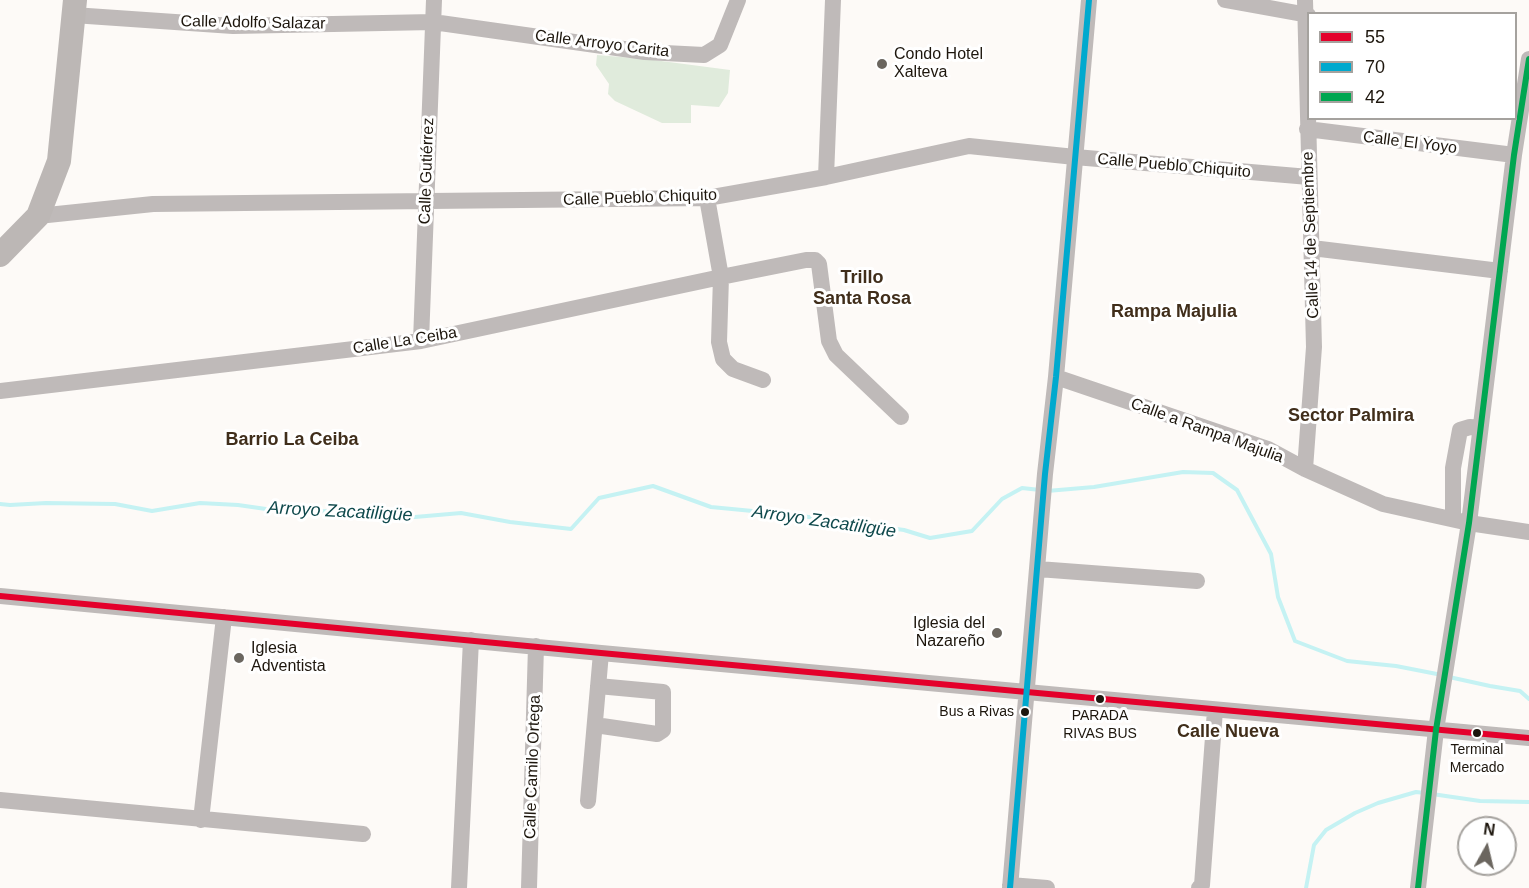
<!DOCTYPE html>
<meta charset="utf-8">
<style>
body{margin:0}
#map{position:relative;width:1529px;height:888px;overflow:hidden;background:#fdfaf7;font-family:Arial,sans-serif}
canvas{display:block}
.legend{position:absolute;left:1307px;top:12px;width:210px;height:108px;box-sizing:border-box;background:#fff;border:2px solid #a5a29e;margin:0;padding:8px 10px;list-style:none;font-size:18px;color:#1d160d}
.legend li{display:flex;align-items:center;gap:12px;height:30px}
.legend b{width:30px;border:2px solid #a5a29e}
.north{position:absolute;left:1457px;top:816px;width:60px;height:60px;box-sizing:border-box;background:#fff;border:2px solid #a5a29e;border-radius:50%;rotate:8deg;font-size:16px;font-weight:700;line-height:24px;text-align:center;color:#1d160d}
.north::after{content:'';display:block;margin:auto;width:21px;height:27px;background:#6b665f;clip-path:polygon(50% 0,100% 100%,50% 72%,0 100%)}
</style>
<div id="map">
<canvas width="1529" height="888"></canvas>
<ul class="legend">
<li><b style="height:8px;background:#e4002b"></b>55</li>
<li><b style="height:8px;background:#00a9ce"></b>70</li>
<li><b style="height:8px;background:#00a651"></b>42</li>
</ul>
<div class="north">N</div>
</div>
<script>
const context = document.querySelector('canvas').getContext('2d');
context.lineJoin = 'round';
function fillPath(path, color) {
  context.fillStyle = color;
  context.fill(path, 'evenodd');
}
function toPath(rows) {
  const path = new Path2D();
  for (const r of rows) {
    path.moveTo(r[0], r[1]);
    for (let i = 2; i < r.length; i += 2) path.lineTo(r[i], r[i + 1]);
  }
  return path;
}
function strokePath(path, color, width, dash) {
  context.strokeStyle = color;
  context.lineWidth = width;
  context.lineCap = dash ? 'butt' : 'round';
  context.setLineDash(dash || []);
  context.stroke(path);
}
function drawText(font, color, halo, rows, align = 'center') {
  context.font = font + ' Arial,sans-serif';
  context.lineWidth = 6;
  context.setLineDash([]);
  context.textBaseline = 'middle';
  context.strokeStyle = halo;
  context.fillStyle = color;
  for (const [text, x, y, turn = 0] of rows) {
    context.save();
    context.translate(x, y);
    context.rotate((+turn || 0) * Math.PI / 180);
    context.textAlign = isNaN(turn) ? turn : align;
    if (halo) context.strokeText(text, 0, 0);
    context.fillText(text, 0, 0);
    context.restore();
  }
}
const green = toPath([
 [597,55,646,59,730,70,728,93,719,107,691,105,691,123,662,123,615,101,608,94,609,84,596,65]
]);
const stream = toPath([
 [1047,491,1094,487,1183,472,1213,473,1237,490,1271,554,1278,597,1295,641,1347,661,1396,666,1442,675],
 [0,504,10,505,46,503,115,504,152,511,200,503,238,505,287,512,333,511,392,519,461,513,510,522,571,529,599,498,653,486,711,507,794,515,904,530,930,538,972,531,1002,499,1022,488,1040,490],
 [1449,677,1490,686,1520,691,1529,699],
 [1432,794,1480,801,1529,802],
 [1306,888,1314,845,1326,830,1355,813,1378,803,1416,792,1425,793]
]);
const minor = toPath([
 [1225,0,1308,15],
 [1305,0,1314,347,1305,469],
 [73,15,233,26,433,22,645,52,704,55,720,45,738,0],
 [1307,129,1514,155],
 [826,177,833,0],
 [707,198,721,277,719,342,723,359,733,369,763,380],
 [38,216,153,204,707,198,826,177,969,146,1075,157,1309,177],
 [1312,248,1500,271],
 [421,341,434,0],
 [1056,377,1268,449,1305,469,1383,504,1469,523,1529,532],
 [0,391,421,341,721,277,806,260,815,260,819,264,829,341,836,355,901,417],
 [1453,519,1453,468,1460,430,1470,427,1480,428],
 [1038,569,1197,581],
 [0,596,601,653,1529,738],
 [595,725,657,734,663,730,663,692,598,686],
 [0,800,363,834],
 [588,801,601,653],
 [201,820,224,617],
 [1010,885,1047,888],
 [459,888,471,640],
 [529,888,536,646],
 [1010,888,1045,474,1056,377,1089,0],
 [1199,888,1202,885,1215,710],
 [1418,888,1436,730,1469,523,1514,155,1529,59]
]);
const highway = toPath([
 [0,255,38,216,59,161,75,0]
]);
const bus1 = toPath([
 [0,596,601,653,1529,738]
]);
const bus2 = toPath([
 [1010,888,1045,474,1056,377,1089,0]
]);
const bus3 = toPath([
 [1418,888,1436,730,1469,523,1514,155,1529,59]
]);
const markers = [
 [882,64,6,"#6b665f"],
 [997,633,6,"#6b665f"],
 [239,658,6,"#6b665f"],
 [1100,699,5,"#1d160d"],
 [1025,712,5,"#1d160d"],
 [1477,733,5,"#1d160d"]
];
const busNames = [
 ["Bus a Rivas",1014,712,"right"],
 ["PARADA",1100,716],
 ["RIVAS BUS",1100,734],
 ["Terminal",1477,750],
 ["Mercado",1477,768]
];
const streetNames = [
 ["Calle Adolfo Salazar",253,23,1],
 ["Calle Arroyo Carita",602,44,7],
 ["Calle El Yoyo",1410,143,7],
 ["Calle Pueblo Chiquito",1174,166,5],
 ["Calle Gutiérrez",427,171,-88],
 ["Calle Pueblo Chiquito",640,198,-2],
 ["Calle 14 de Septiembre",1311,235,-92],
 ["Calle La Ceiba",405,341,-9],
 ["Calle a Rampa Majulia",1207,431,20],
 ["Calle Camilo Ortega",533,767,-88]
];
const poiNames = [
 ["Condo Hotel",894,55],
 ["Xalteva",894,73],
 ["Iglesia del",985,624,"right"],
 ["Nazareño",985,642,"right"],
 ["Iglesia",251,649],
 ["Adventista",251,667]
];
const neighbourhoodNames = [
 ["Trillo",862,278],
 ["Santa Rosa",862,299],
 ["Rampa Majulia",1174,312],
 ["Sector Palmira",1351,416],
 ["Barrio La Ceiba",292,440],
 ["Calle Nueva",1228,732]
];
const waterNames = [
 ["Arroyo Zacatiligüe",340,512,3],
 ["Arroyo Zacatiligüe",824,522,8]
];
fillPath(green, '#e0ebdc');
strokePath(stream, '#c5f2f3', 4);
strokePath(minor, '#bfbab9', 16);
strokePath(highway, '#bcb7b5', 24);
strokePath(bus1, '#e4002b', 6);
strokePath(bus2, '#00a9ce', 6);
strokePath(bus3, '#00a651', 6);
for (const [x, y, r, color] of markers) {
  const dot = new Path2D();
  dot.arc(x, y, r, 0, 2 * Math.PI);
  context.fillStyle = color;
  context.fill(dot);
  strokePath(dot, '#fff', 2);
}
drawText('14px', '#1d160d', '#fff', busNames);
drawText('16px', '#1d160d', '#fff', streetNames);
drawText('16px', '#1d160d', '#fff', poiNames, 'left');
drawText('bold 18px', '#402e1b', '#fff', neighbourhoodNames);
drawText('italic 18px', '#0f494c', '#fff', waterNames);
</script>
